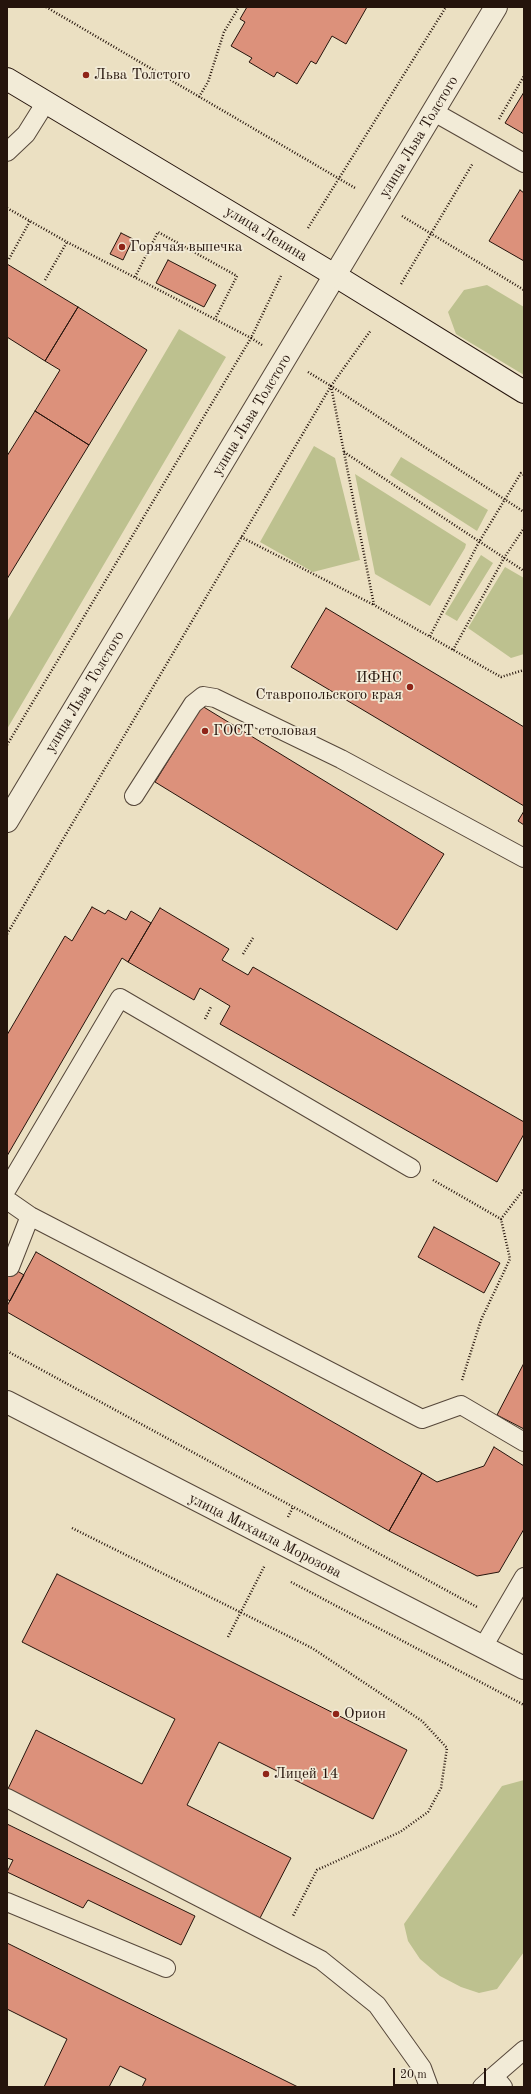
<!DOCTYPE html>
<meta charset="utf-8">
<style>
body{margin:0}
#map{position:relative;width:531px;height:2094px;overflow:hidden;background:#ebe0c2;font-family:"Old Standard TT",serif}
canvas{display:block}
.frame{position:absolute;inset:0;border:8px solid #25140c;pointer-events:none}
.scale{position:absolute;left:393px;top:2068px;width:93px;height:18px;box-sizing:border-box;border:2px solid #25140c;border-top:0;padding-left:5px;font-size:12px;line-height:14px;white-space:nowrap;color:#25140c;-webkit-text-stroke:3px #f2ebd7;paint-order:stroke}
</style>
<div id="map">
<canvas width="531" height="2094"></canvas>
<div class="frame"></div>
<div class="scale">20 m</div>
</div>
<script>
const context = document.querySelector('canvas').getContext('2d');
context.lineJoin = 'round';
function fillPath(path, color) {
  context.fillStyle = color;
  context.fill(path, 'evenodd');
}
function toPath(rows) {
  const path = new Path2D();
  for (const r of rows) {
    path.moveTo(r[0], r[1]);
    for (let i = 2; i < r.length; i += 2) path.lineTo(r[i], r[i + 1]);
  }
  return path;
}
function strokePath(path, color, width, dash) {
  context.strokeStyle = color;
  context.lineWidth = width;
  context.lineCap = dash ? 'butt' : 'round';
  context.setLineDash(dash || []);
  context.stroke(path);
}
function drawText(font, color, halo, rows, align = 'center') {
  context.font = font + ' "Old Standard TT",serif';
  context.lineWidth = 3.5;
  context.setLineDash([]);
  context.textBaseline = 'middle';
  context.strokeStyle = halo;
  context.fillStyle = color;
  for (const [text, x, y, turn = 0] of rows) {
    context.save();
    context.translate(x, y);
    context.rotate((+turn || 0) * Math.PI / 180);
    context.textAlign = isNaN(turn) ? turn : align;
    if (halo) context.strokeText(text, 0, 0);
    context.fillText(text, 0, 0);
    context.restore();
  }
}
const green = toPath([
 [487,285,524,307,524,375,456,334,448,312,464,290],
 [179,329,226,357,7,729,7,622],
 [314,446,335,458,360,560,313,572,260,542],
 [401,457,488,510,477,531,390,475],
 [355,474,466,544,465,548,430,606,375,574],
 [481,555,493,563,457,621,445,614],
 [505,567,524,578,524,654,511,658,468,628],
 [524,1780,524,1952,497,1989,479,1993,461,1987,440,1976,420,1959,408,1941,404,1924,502,1786]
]);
const building = toPath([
 [247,7,367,7,346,44,332,36,316,64,311,61,297,84,277,72,274,77,249,62,252,58,231,46,245,22,240,19,247,7],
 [524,92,524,134,505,123,524,92],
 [520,190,524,193,524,261,489,241,520,190],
 [121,233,133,239,123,260,110,254,121,233],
 [168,260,216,285,204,307,156,283,168,260],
 [7,264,78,307,45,361,7,337,7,264],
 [78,307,147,350,89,445,35,411,60,370,45,361,78,307],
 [35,411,89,445,7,579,7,456,35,411],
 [326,608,524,727,524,806,291,667,326,608],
 [202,706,444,854,397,930,155,782,202,706],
 [524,811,524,825,518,821,524,811],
 [92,907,105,914,108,910,126,920,131,911,151,923,128,962,122,958,7,1156,7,1035,65,936,72,941,92,907],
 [160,908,229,949,222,960,248,975,253,967,524,1122,524,1134,497,1182,220,1024,230,1006,200,988,194,1000,128,962,160,908],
 [434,1227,500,1263,484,1293,418,1257,434,1227],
 [36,1252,422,1473,389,1531,7,1312,7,1306,36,1252],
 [7,1265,24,1275,10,1301,7,1299,7,1265],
 [524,1363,524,1429,497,1415,524,1363],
 [494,1447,524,1466,524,1529,499,1572,477,1576,389,1531,422,1473,437,1482,484,1466,494,1447],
 [57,1574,407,1750,373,1819,219,1742,187,1805,291,1858,260,1918,7,1791,36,1730,142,1784,175,1719,22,1642,57,1574],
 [7,1824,195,1916,181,1945,88,1900,83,1908,7,1872,13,1860,7,1858,7,1824],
 [7,1943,298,2087,142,2087,146,2079,120,2066,109,2087,44,2087,67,2039,7,2009,7,1943]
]);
const path = toPath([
 [46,7,355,188],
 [199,97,208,82,224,32,239,7],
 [499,119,524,76],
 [7,208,67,242,251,338,7,745],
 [402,216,524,290],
 [308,228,446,7],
 [9,259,30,221],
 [135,277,158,232,237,276,215,319],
 [45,280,67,242],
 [401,284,473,163],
 [262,345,251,338,281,276],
 [308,372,331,386,371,330],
 [331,386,374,605,501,677,524,670],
 [344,452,524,571],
 [241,537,374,605],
 [430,636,479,542,521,473,524,475],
 [453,650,504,558,524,528],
 [7,934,331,386,524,512],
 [243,954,253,938],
 [205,1019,211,1007],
 [433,1180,501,1219,524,1189],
 [7,1351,477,1607],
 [462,1380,481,1320,510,1259,501,1219],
 [288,1517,293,1507],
 [72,1528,312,1648,422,1721,447,1748,441,1788,428,1812,400,1832,317,1870,293,1916],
 [291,1582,524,1705],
 [228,1637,265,1565]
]);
const service = toPath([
 [434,112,524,163],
 [7,152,26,134,46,102],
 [134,796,193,704,203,696,215,698,341,759,524,858],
 [7,1189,120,998,411,1168],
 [7,1200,30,1216,422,1419,461,1405,524,1442],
 [10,1267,30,1216],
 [483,1647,524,1577],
 [7,1798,321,1960,377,2005,422,2068,429,2087],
 [7,1902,166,1968],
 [482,2087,494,2076],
 [503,2087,494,2076,524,2050]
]);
const minor = toPath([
 [7,1402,524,1668]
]);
const tertiary = toPath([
 [7,821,496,7]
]);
const secondary = toPath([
 [7,79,336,276,524,392]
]);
const markers = [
 [86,75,4,"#8f2418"],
 [122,247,4,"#8f2418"],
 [410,687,4,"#8f2418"],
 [205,731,4,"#8f2418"],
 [336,1714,4,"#8f2418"],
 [266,1774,4,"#8f2418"]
];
const poiNames = [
 ["Льва Толстого",94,75],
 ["Горячая выпечка",130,247],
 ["ИФНС",402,678,"right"],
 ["Ставропольского края",402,695,"right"],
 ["ГОСТ столовая",213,731],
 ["Орион",344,1714],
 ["Лицей 14",274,1774]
];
const streetNames = [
 ["улица Льва Толстого",419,137,-59],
 ["улица Ленина",266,234,31],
 ["улица Льва Толстого",252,415,-59],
 ["улица Льва Толстого",85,692,-59],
 ["улица Михаила Морозова",265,1536,27]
];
fillPath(green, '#bdc18f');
fillPath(building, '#dc917b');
strokePath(building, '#25140c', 1);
strokePath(service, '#56473a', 20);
strokePath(minor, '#56473a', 24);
strokePath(tertiary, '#56473a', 24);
strokePath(secondary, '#25140c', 24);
strokePath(path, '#25140c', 2.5, [1, 2]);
strokePath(service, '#f2ebd7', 18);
strokePath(minor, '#f2ebd7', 22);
strokePath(tertiary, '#f2ebd7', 22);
strokePath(secondary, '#f2ebd7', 22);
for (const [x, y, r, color] of markers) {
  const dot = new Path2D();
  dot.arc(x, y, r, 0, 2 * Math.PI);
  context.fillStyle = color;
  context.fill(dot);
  strokePath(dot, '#f2ebd7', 1.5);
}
drawText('15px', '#25140c', '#f2ebd7', poiNames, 'left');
drawText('15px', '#25140c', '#f2ebd7', streetNames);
</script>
